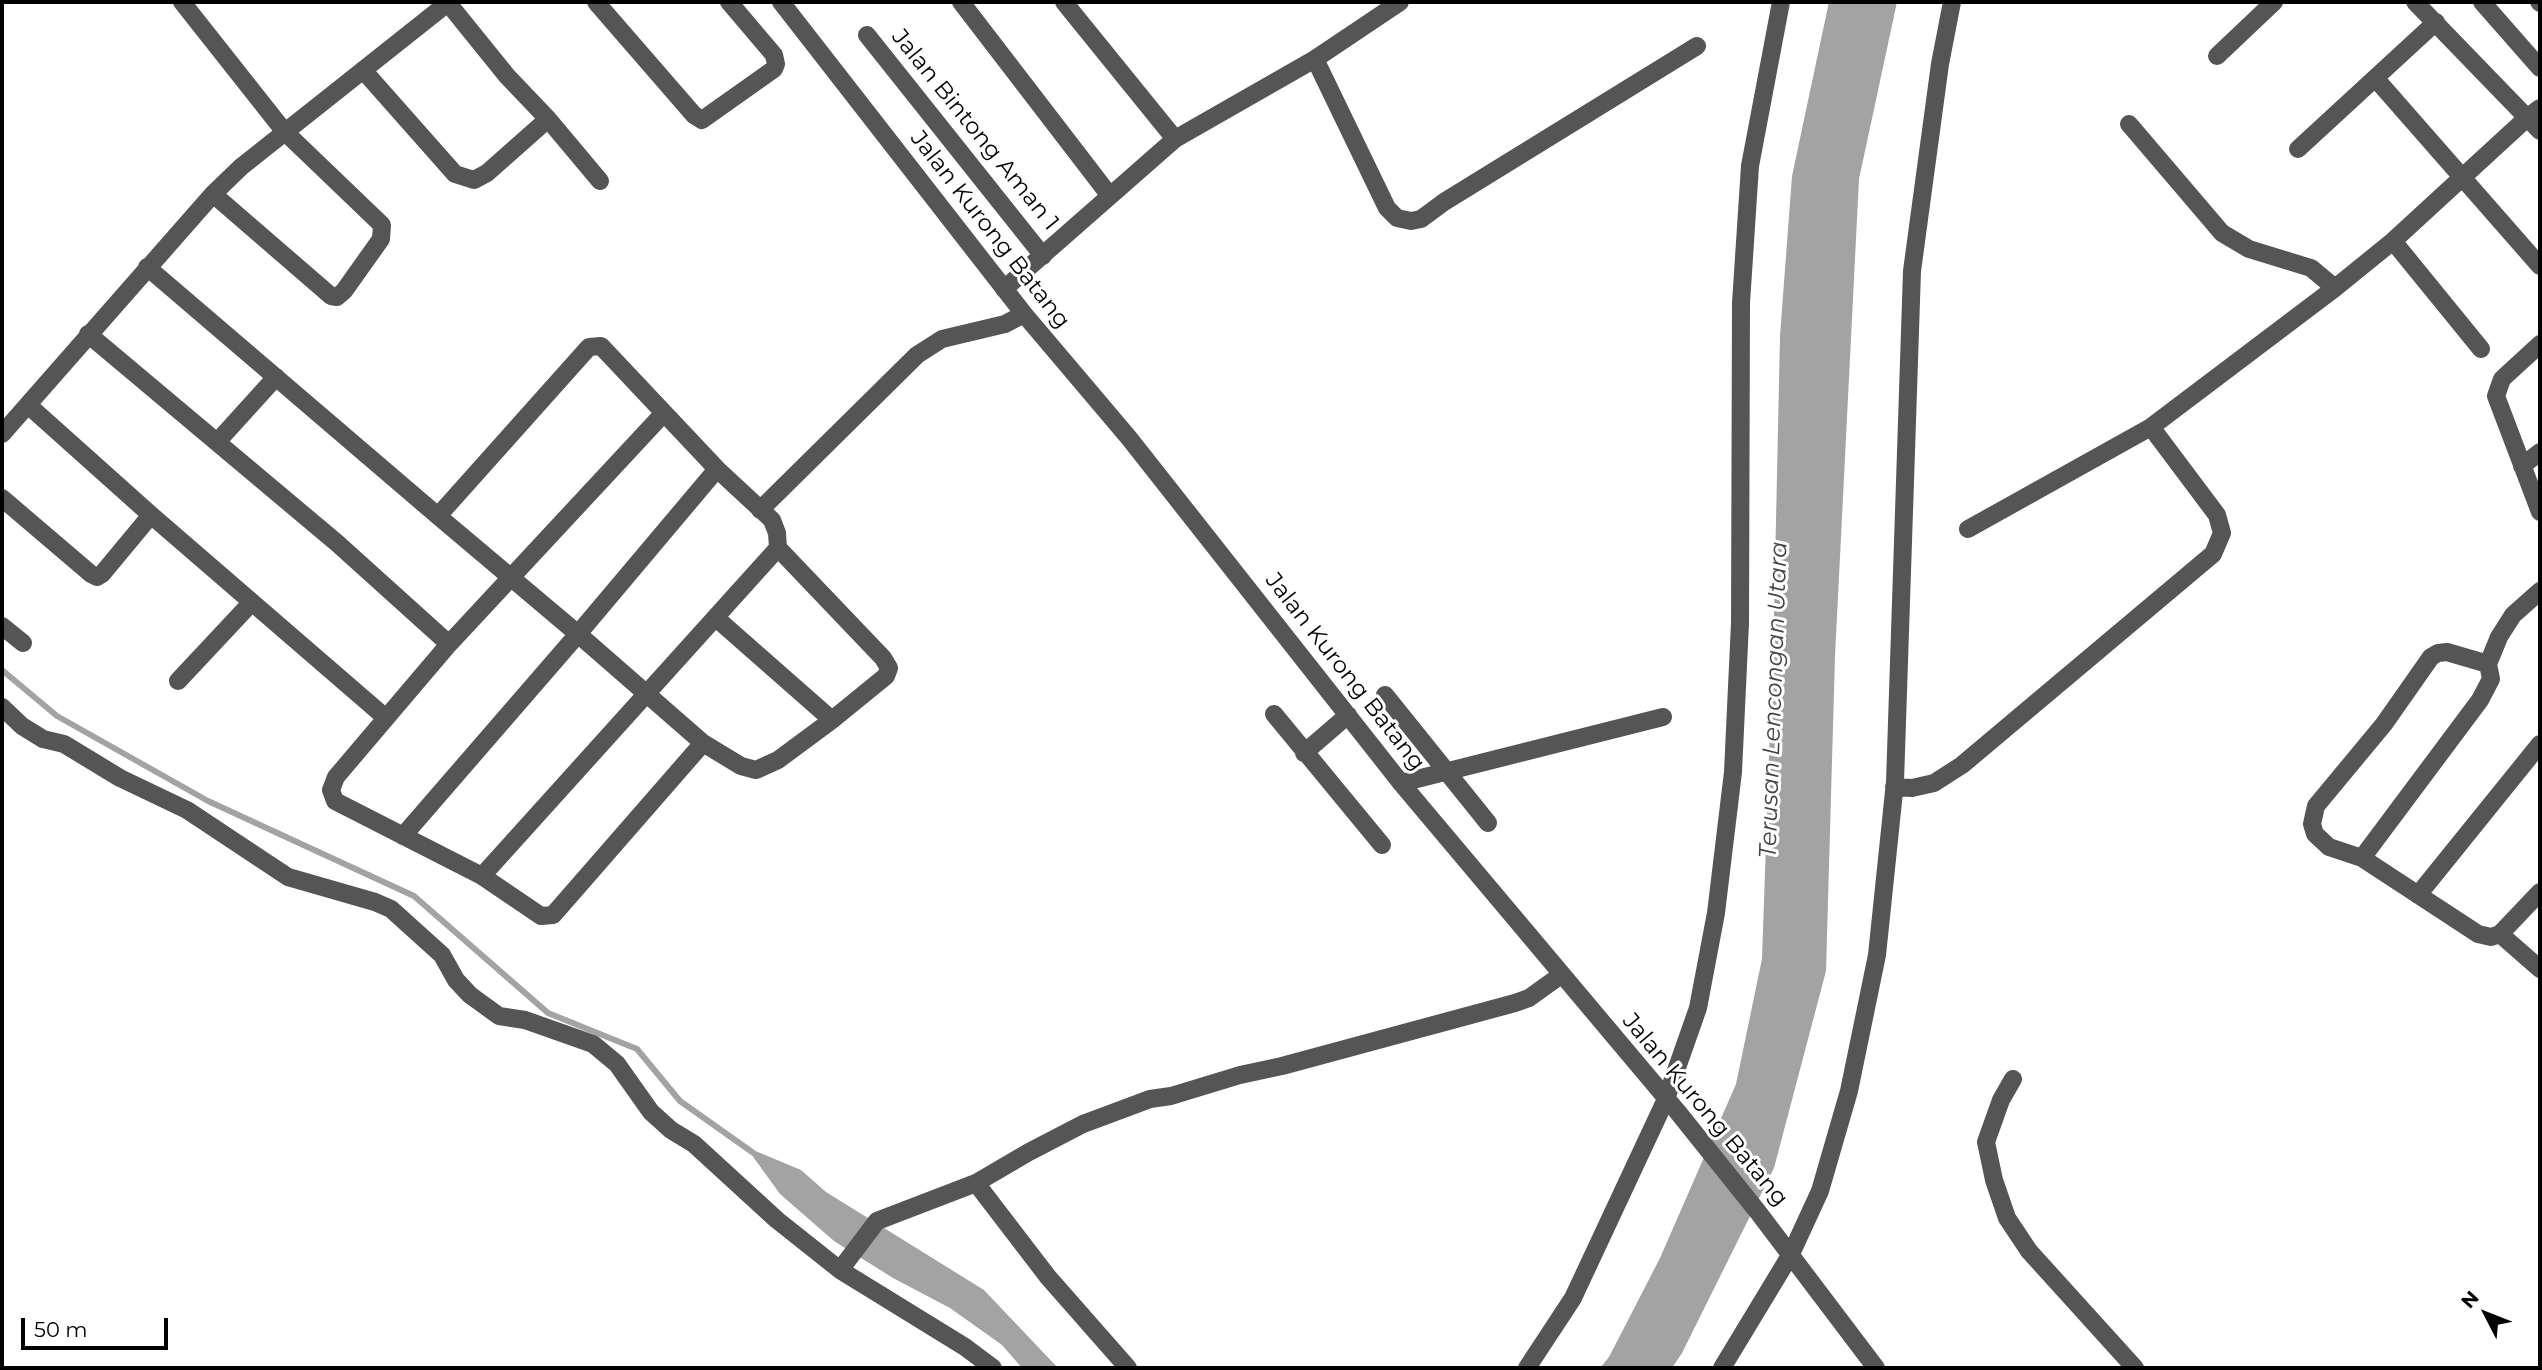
<!DOCTYPE html>
<style>
body{margin:0}
#map{position:relative;width:2542px;height:1370px;overflow:hidden;background:#fff;font-family:Montserrat,sans-serif}
canvas{display:block}
.frame{position:absolute;inset:0;border:4px solid #000;pointer-events:none}
.north{position:absolute;left:2451px;top:1279px;width:70px;height:70px;-webkit-text-stroke:5px #fff;paint-order:stroke;rotate:312deg;font-size:19px;font-weight:700;line-height:28px;text-align:center;color:#000}
.north::after{content:'';display:block;margin:auto;width:24px;height:32px;background:#000;clip-path:polygon(50% 0,100% 100%,50% 72%,0 100%)}
.scale{position:absolute;left:21px;top:1318px;width:147px;height:32px;box-sizing:border-box;border:4px solid #000;border-top:0;padding-left:9px;font-size:21px;line-height:24px;white-space:nowrap;color:#000;-webkit-text-stroke:5px #fff;paint-order:stroke}
</style>
<div id="map">
<canvas width="2542" height="1370"></canvas>
<div class="frame"></div>
<div class="north">N</div>
<div class="scale">50 m</div>
</div>
<script>
const context = document.querySelector('canvas').getContext('2d');
context.lineJoin = 'round';
function fillPath(path, color) {
  context.fillStyle = color;
  context.fill(path, 'evenodd');
}
function toPath(rows) {
  const path = new Path2D();
  for (const r of rows) {
    path.moveTo(r[0], r[1]);
    for (let i = 2; i < r.length; i += 2) path.lineTo(r[i], r[i + 1]);
  }
  return path;
}
function strokePath(path, color, width, dash) {
  context.strokeStyle = color;
  context.lineWidth = width;
  context.lineCap = dash ? 'butt' : 'round';
  context.setLineDash(dash || []);
  context.stroke(path);
}
function drawText(font, color, halo, rows, align = 'center') {
  context.font = font + ' Montserrat,sans-serif';
  context.lineWidth = 6;
  context.setLineDash([]);
  context.textBaseline = 'middle';
  context.strokeStyle = halo;
  context.fillStyle = color;
  for (const [text, x, y, turn = 0] of rows) {
    context.save();
    context.translate(x, y);
    context.rotate((+turn || 0) * Math.PI / 180);
    context.textAlign = isNaN(turn) ? turn : align;
    if (halo) context.strokeText(text, 0, 0);
    context.fillText(text, 0, 0);
    context.restore();
  }
}
const water = toPath([
 [1829,2,1897,2,1859,179,1835,656,1826,971,1774,1168,1682,1353,1672,1368,1600,1368,1609,1357,1660,1258,1736,1084,1762,959,1774,612,1780,336,1792,176],
 [746,1147,801,1170,826,1192,984,1290,1058,1368,1022,1368,1002,1345,950,1308,893,1278,834,1241,780,1194]
]);
const stream = toPath([
 [2,670,57,716,208,801,414,896,548,1013,637,1049,680,1101,752,1152]
]);
const minor = toPath([
 [182,2,284,131,382,225,381,239,344,291,337,297,331,296,213,194],
 [596,2,694,115,702,120,774,69,776,64,774,55,729,2],
 [781,2,1024,314,1129,438,1401,783,1677,1111,1758,1212,1876,1368],
 [961,2,1110,196],
 [1064,2,1175,139],
 [2415,2,2540,131],
 [2482,2,2540,68],
 [2539,2,2540,3],
 [448,3,507,76,548,119,600,181],
 [867,35,1043,256],
 [2217,56,2274,2],
 [1315,59,1387,208,1397,218,1411,221,1421,219,1444,202,1697,46],
 [363,70,455,174,474,180,487,173,548,119],
 [2376,79,2540,266],
 [2129,124,2222,233,2249,249,2311,268,2335,288],
 [2298,149,2436,22],
 [2393,241,2481,349],
 [147,267,438,516,578,634,703,743,741,766,756,770,778,760,832,720,886,676,889,668,883,658,778,548,777,533,772,520,717,469,601,346,589,347,438,516],
 [1004,289,1175,139,1315,59,1400,2],
 [88,334,337,543,449,644],
 [2540,344,2502,379,2496,396,2540,512],
 [28,405,151,515,386,718],
 [663,414,449,644,336,777,331,790,335,801,482,876,541,916,553,915,703,743],
 [2,434,213,194,241,167,449,2],
 [218,441,276,377],
 [2522,466,2540,452],
 [2,498,91,574,97,577,102,574,151,515],
 [760,510,917,355,942,339,1005,324,1024,314],
 [1968,529,2151,427],
 [716,618,832,720],
 [2,626,23,643],
 [2488,664,2447,652,2438,653,2431,657,2384,724,2316,806,2312,824,2315,834,2329,847,2362,858,2478,934,2491,937,2500,934,2540,892],
 [178,681,252,602],
 [1385,695,1488,823],
 [2,707,22,726,43,739,64,744,120,778,187,810,288,877,375,902,391,909,442,955,456,980,470,995,499,1016,525,1020,593,1044,617,1064,651,1112,671,1130,694,1144,777,1220,840,1270,965,1347,993,1368],
 [1274,714,1382,845],
 [1304,753,1348,715],
 [1401,783,1663,717],
 [1894,787,1912,788,1934,783,1962,765,2213,554,2222,533,2217,515,2151,427,2335,288,2393,241,2528,117,2540,108],
 [403,836,578,634,717,469],
 [2362,858,2480,700,2491,679,2488,664,2499,637,2513,615,2540,591],
 [482,876,778,548],
 [2418,895,2540,744],
 [2500,934,2540,969],
 [2013,1079,2001,1100,1986,1142,1994,1180,2007,1218,2029,1251,2135,1368],
 [840,1270,877,1221,976,1183],
 [1128,1368,1048,1277,976,1183,1029,1152,1083,1124,1150,1099,1171,1096,1240,1075,1282,1066,1515,1003,1529,998,1561,975],
 [1527,1368,1573,1298,1666,1099,1698,1008,1716,913,1733,772,1740,623,1741,303,1750,166,1781,2],
 [1722,1368,1791,1254,1820,1191,1849,1091,1877,955,1895,782,1912,271,1940,64,1952,2]
]);
const streetNames = [
 ["Jalan Bintong Aman 1",975,130,51],
 ["Jalan Kurong Batang",990,230,52],
 ["Jalan Kurong Batang",1345,672,52],
 ["Jalan Kurong Batang",1705,1110,50]
];
const waterNames = [
 ["Terusan Lencongan Utara",1774,700,-88]
];
fillPath(water, '#a3a3a3');
strokePath(stream, '#a3a3a3', 6);
strokePath(minor, '#555', 18);
drawText('23px', '#000', '#fff', streetNames);
drawText('italic 24px', '#444', '#fff', waterNames);
</script>
